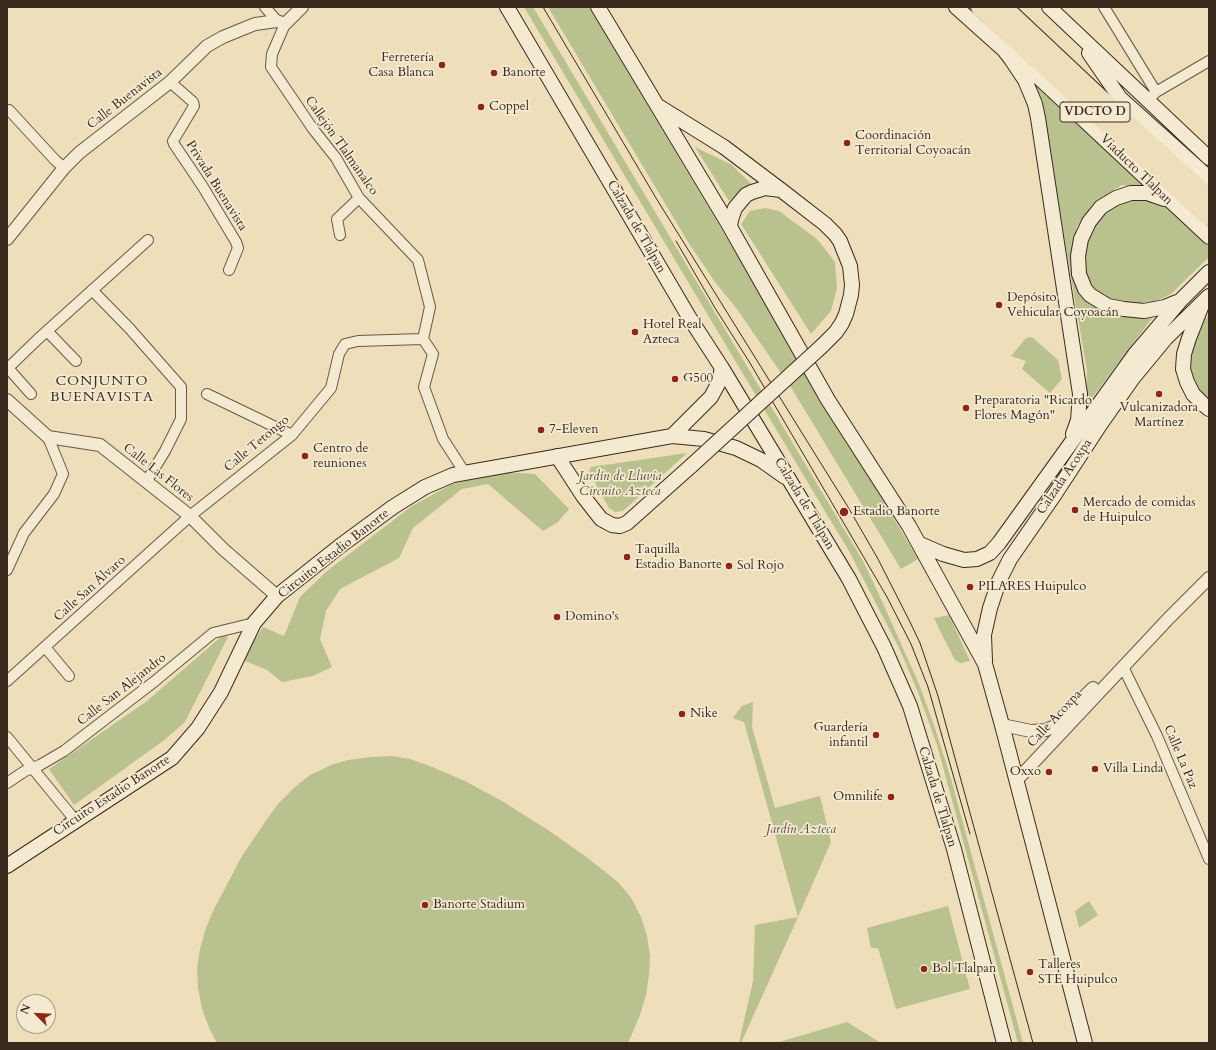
<!DOCTYPE html>
<meta charset="utf-8">
<style>
body{margin:0}
#map{position:relative;width:1216px;height:1050px;overflow:hidden;background:#eedfba;font-family:Cardo,serif}
canvas{display:block}
.frame{position:absolute;inset:0;border:8px solid #3a2b1e;pointer-events:none}
.north{position:absolute;left:16px;top:994px;width:40px;height:40px;box-sizing:border-box;background:#f4ead2;border:1px solid #aa9e8a;border-radius:50%;rotate:294deg;font-size:11px;font-weight:700;line-height:16px;text-align:center;color:#3a2b1e}
.north::after{content:'';display:block;margin:auto;width:14px;height:18px;background:#8f2418;clip-path:polygon(50% 0,100% 100%,50% 72%,0 100%)}
</style>
<div id="map">
<canvas width="1216" height="1050"></canvas>
<div class="frame"></div>
<div class="north">N</div>
</div>
<script>
const context = document.querySelector('canvas').getContext('2d');
context.lineJoin = 'round';
function fillPath(path, color) {
  context.fillStyle = color;
  context.fill(path, 'evenodd');
}
function toPath(rows) {
  const path = new Path2D();
  for (const r of rows) {
    path.moveTo(r[0], r[1]);
    for (let i = 2; i < r.length; i += 2) path.lineTo(r[i], r[i + 1]);
  }
  return path;
}
function strokePath(path, color, width, dash) {
  context.strokeStyle = color;
  context.lineWidth = width;
  context.lineCap = dash ? 'butt' : 'round';
  context.setLineDash(dash || []);
  context.stroke(path);
}
function drawText(font, color, halo, rows, align = 'center') {
  context.font = font + ' Cardo,serif';
  context.lineWidth = 3.5;
  context.setLineDash([]);
  context.textBaseline = 'middle';
  context.strokeStyle = halo;
  context.fillStyle = color;
  for (const [text, x, y, turn = 0] of rows) {
    context.save();
    context.translate(x, y);
    context.rotate((+turn || 0) * Math.PI / 180);
    context.textAlign = isNaN(turn) ? turn : align;
    if (halo) context.strokeText(text, 0, 0);
    context.fillText(text, 0, 0);
    context.restore();
  }
}
const green = toPath([
 [524,7,533,7,863,561,876,588,919,684,936,731,951,779,1023,1043,1018,1043,937,745,919,695,901,652,849,551,829,518],
 [548,7,589,7,918,559,901,569,792,389,737,309,715,282,688,242],
 [1025,77,1150,190,1122,185,1094,202,1077,226,1072,249,1076,283,1084,300,1100,309,1126,317,1153,317,1086,406,1087,371,1042,107],
 [695,147,732,165,752,185,729,201],
 [1142,199,1166,206,1209,247,1209,257,1171,294,1154,302,1123,304,1098,294,1084,274,1084,250,1093,229,1107,210,1124,201],
 [765,208,779,211,817,239,835,262,837,288,831,311,811,334,741,224,750,211],
 [1209,315,1209,403,1201,396,1193,381,1189,363,1192,340,1199,325],
 [1032,337,1058,360,1062,379,1050,393,1022,369,1026,361,1011,356,1026,338],
 [687,453,623,511,615,512,609,508,589,472,591,467],
 [505,472,535,474,569,509,558,522,543,531,488,484,462,489,413,528,399,558,340,589,326,611,320,639,332,667,313,676,282,682,267,670,243,660,251,644,263,627,284,636,300,597,327,571,412,506,452,484],
 [949,615,959,637,970,661,960,663,955,660,939,629,934,618],
 [223,635,228,637,185,722,163,741,74,805,49,769,147,701],
 [753,702,752,727,775,808,820,796,831,842,798,917,741,1043,739,1043,753,981,755,925,798,917,744,722,733,718,742,706],
 [391,756,410,759,430,766,465,781,502,801,551,832,585,856,618,882,632,899,641,917,647,936,650,956,649,975,646,995,640,1015,628,1043,217,1043,210,1030,202,1009,198,988,197,969,200,949,206,928,213,911,242,856,267,819,279,803,295,787,310,775,331,765,348,760,370,757],
 [1089,901,1098,915,1079,928,1075,911],
 [948,906,970,989,896,1009,878,948,871,948,867,928],
 [847,1022,881,1043,776,1043]
]);
const minor = toPath([
 [265,7,277,21],
 [1104,7,1156,92],
 [285,24,272,54,271,67,313,129,336,158,359,198,418,260,430,307,423,339,433,354,424,387,443,439,465,473],
 [170,82,193,102,194,106,173,141,174,144,203,187,236,242,238,248,229,270],
 [1151,97,1156,92,1209,61],
 [9,110,55,160,64,168],
 [340,235,337,219,359,198],
 [92,290,130,329,181,387,181,419,165,451,146,482],
 [47,331,76,361],
 [31,394,8,368,38,339,148,240],
 [207,394,292,435],
 [7,570,24,533,54,494,63,474,48,437],
 [45,647,69,676],
 [1123,667,1157,736,1209,859],
 [7,681,190,516,292,435,331,388,339,354,345,344,358,341,423,339],
 [7,737,75,820],
 [7,783,25,771,40,765,64,751,155,681,213,633,254,623]
]);
const tertiary = toPath([
 [7,239,64,168,79,153,170,82,207,46,223,37,255,24,277,21,285,24,302,7],
 [7,400,48,437,100,445,190,516,223,549,277,596],
 [1002,725,1031,731,1046,730,1055,726,1093,688],
 [1017,780,1169,618,1209,578]
]);
const secondary = toPath([
 [507,7,689,317,722,368,849,579,884,647,910,706,954,849,1004,1043],
 [598,7,730,227,828,400,909,526,985,664,1002,725,1085,1043],
 [956,7,1004,50,1025,65,1209,237],
 [1049,7,1209,158],
 [1004,50,1011,59,1025,80,1035,104,1038,118,1080,394,1078,420,1073,434],
 [1089,53,1120,98,1209,178],
 [658,106,724,147,781,190,825,224,835,234,840,241,850,266,852,285,851,295,846,314,842,323,836,332,822,346],
 [1164,199,1147,193,1131,193,1116,198,1101,207,1089,222,1081,239,1078,256,1079,274,1085,289,1090,295,1108,306,1124,309,1144,311,1165,307,1177,302],
 [730,227,731,220,735,208,746,195,752,192,765,188,781,190],
 [1202,305,1189,338,1184,354,1183,369,1187,382,1193,394,1204,405,1209,409],
 [672,436,711,397,719,382,722,368],
 [557,456,583,496,601,519,612,525,620,526,627,523,691,466],
 [920,544,943,554,964,560,977,559,990,553,999,543,1135,354,1181,300,1209,272],
 [985,661,984,635,990,608,999,581,1010,559,1055,494,1100,425,1133,378,1166,338,1209,296],
 [7,866,172,758,198,728,221,692,254,623,277,596,340,546,393,507,425,487,453,475,672,436,704,439,736,448,761,460,785,477]
]);
const motorway = toPath([
 [980,7,1209,217],
 [1003,7,1120,117,1209,198]
]);
const tram = toPath([
 [543,7,656,198,848,507,878,559,910,622,920,643,938,696,1033,1043],
 [676,241,715,308,750,363,887,597,911,644,928,687,970,834]
]);
const secondaryBridge = toPath([
 [691,466,822,346]
]);
const markers = [
 [442,65,4,"#8f2418"],
 [494,73,4,"#8f2418"],
 [481,107,4,"#8f2418"],
 [847,143,4,"#8f2418"],
 [999,305,4,"#8f2418"],
 [635,332,4,"#8f2418"],
 [675,379,4,"#8f2418"],
 [1159,394,4,"#8f2418"],
 [966,408,4,"#8f2418"],
 [541,430,4,"#8f2418"],
 [305,456,4,"#8f2418"],
 [1075,510,4,"#8f2418"],
 [844,512,5,"#8f2418"],
 [627,557,4,"#8f2418"],
 [729,566,4,"#8f2418"],
 [970,587,4,"#8f2418"],
 [557,617,4,"#8f2418"],
 [682,714,4,"#8f2418"],
 [876,735,4,"#8f2418"],
 [1095,769,4,"#8f2418"],
 [1049,772,4,"#8f2418"],
 [891,797,4,"#8f2418"],
 [425,905,4,"#8f2418"],
 [924,969,4,"#8f2418"],
 [1030,972,4,"#8f2418"]
];
const shields = [
 [1095,112,70]
];
const shieldNames = [
 ["VDCTO D",1095,112]
];
const poiNames = [
 ["Ferretería",434,58,"right"],
 ["Casa Blanca",434,73,"right"],
 ["Banorte",502,73],
 ["Coppel",489,107],
 ["Coordinación",855,136],
 ["Territorial Coyoacán",855,151],
 ["Depósito",1007,298],
 ["Vehicular Coyoacán",1007,313],
 ["Hotel Real",643,325],
 ["Azteca",643,340],
 ["G500",683,379],
 ["Preparatoria \"Ricardo",974,401],
 ["Flores Magón\"",974,416],
 ["Vulcanizadora",1159,408,"center"],
 ["Martínez",1159,423,"center"],
 ["7-Eleven",549,430],
 ["Centro de",313,449],
 ["reuniones",313,464],
 ["Mercado de comidas",1083,503],
 ["de Huipulco",1083,518],
 ["Estadio Banorte",853,512],
 ["Taquilla",635,550],
 ["Estadio Banorte",635,565],
 ["Sol Rojo",737,566],
 ["PILARES Huipulco",978,587],
 ["Domino's",565,617],
 ["Nike",690,714],
 ["Guardería",868,728,"right"],
 ["infantil",868,743,"right"],
 ["Villa Linda",1103,769],
 ["Oxxo",1041,772,"right"],
 ["Omnilife",883,797,"right"],
 ["Banorte Stadium",433,905],
 ["Talleres",1038,965],
 ["STE Huipulco",1038,980],
 ["Bol Tlalpan",932,969]
];
const streetNames = [
 ["Calle Buenavista",125,99,-38],
 ["Callejón Tlalmanalco",341,146,55],
 ["Viaducto Tlalpan",1136,170,44],
 ["Privada Buenavista",216,186,58],
 ["Calzada de Tlalpan",636,227,60],
 ["Calle Tetongo",257,444,-40],
 ["Calle Las Flores",158,473,38],
 ["Calzada Acoxpa",1065,477,-56],
 ["Calzada de Tlalpan",804,504,59],
 ["Circuito Estadio Banorte",334,554,-38],
 ["Calle San Álvaro",90,589,-42],
 ["Calle San Alejandro",122,690,-38],
 ["Calle Acoxpa",1055,719,-47],
 ["Calle La Paz",1180,757,67],
 ["Circuito Estadio Banorte",112,796,-33],
 ["Calzada de Tlalpan",937,797,73]
];
const parkNames = [
 ["Jardín de Lluvia",620,477],
 ["Circuito Azteca",620,492],
 ["Jardín Azteca",801,830]
];
const neighbourhoodNames = [
 ["CONJUNTO",102,382],
 ["BUENAVISTA",102,398]
];
fillPath(green, '#b9c18f');
strokePath(minor, '#675845', 12);
strokePath(tertiary, '#675845', 14);
strokePath(secondary, '#3a2b1e', 16);
strokePath(motorway, '#3a2b1e', 20);
strokePath(minor, '#f4ead2', 10);
strokePath(tertiary, '#f4ead2', 12);
strokePath(secondary, '#f4ead2', 14);
strokePath(motorway, '#eedfba', 18);
strokePath(tram, '#3a2b1e', 1);
strokePath(secondaryBridge, '#3a2b1e', 16, []);
strokePath(secondaryBridge, '#f4ead2', 14);
for (const [x, y, r, color] of markers) {
  const dot = new Path2D();
  dot.arc(x, y, r, 0, 2 * Math.PI);
  context.fillStyle = color;
  context.fill(dot);
  strokePath(dot, '#f4ead2', 1.5);
}
for (const [x, y, w] of shields) {
  const box = new Path2D();
  box.roundRect(x - w / 2, y - 10, w, 20, 3);
  context.fillStyle = '#f4ead2';
  context.fill(box);
  strokePath(box, '#3a2b1e', 1);
}
drawText('bold 12px', '#3a2b1e', null, shieldNames);
drawText('13px', '#3a2b1e', '#f4ead2', poiNames, 'left');
drawText('13px', '#3a2b1e', '#f4ead2', streetNames);
drawText('italic 13px', '#5a503a', '#f4ead2', parkNames);
context.letterSpacing = '1px';
drawText('14px', '#3a2b1e', '#f4ead2', neighbourhoodNames);
context.letterSpacing = '0px';
</script>
